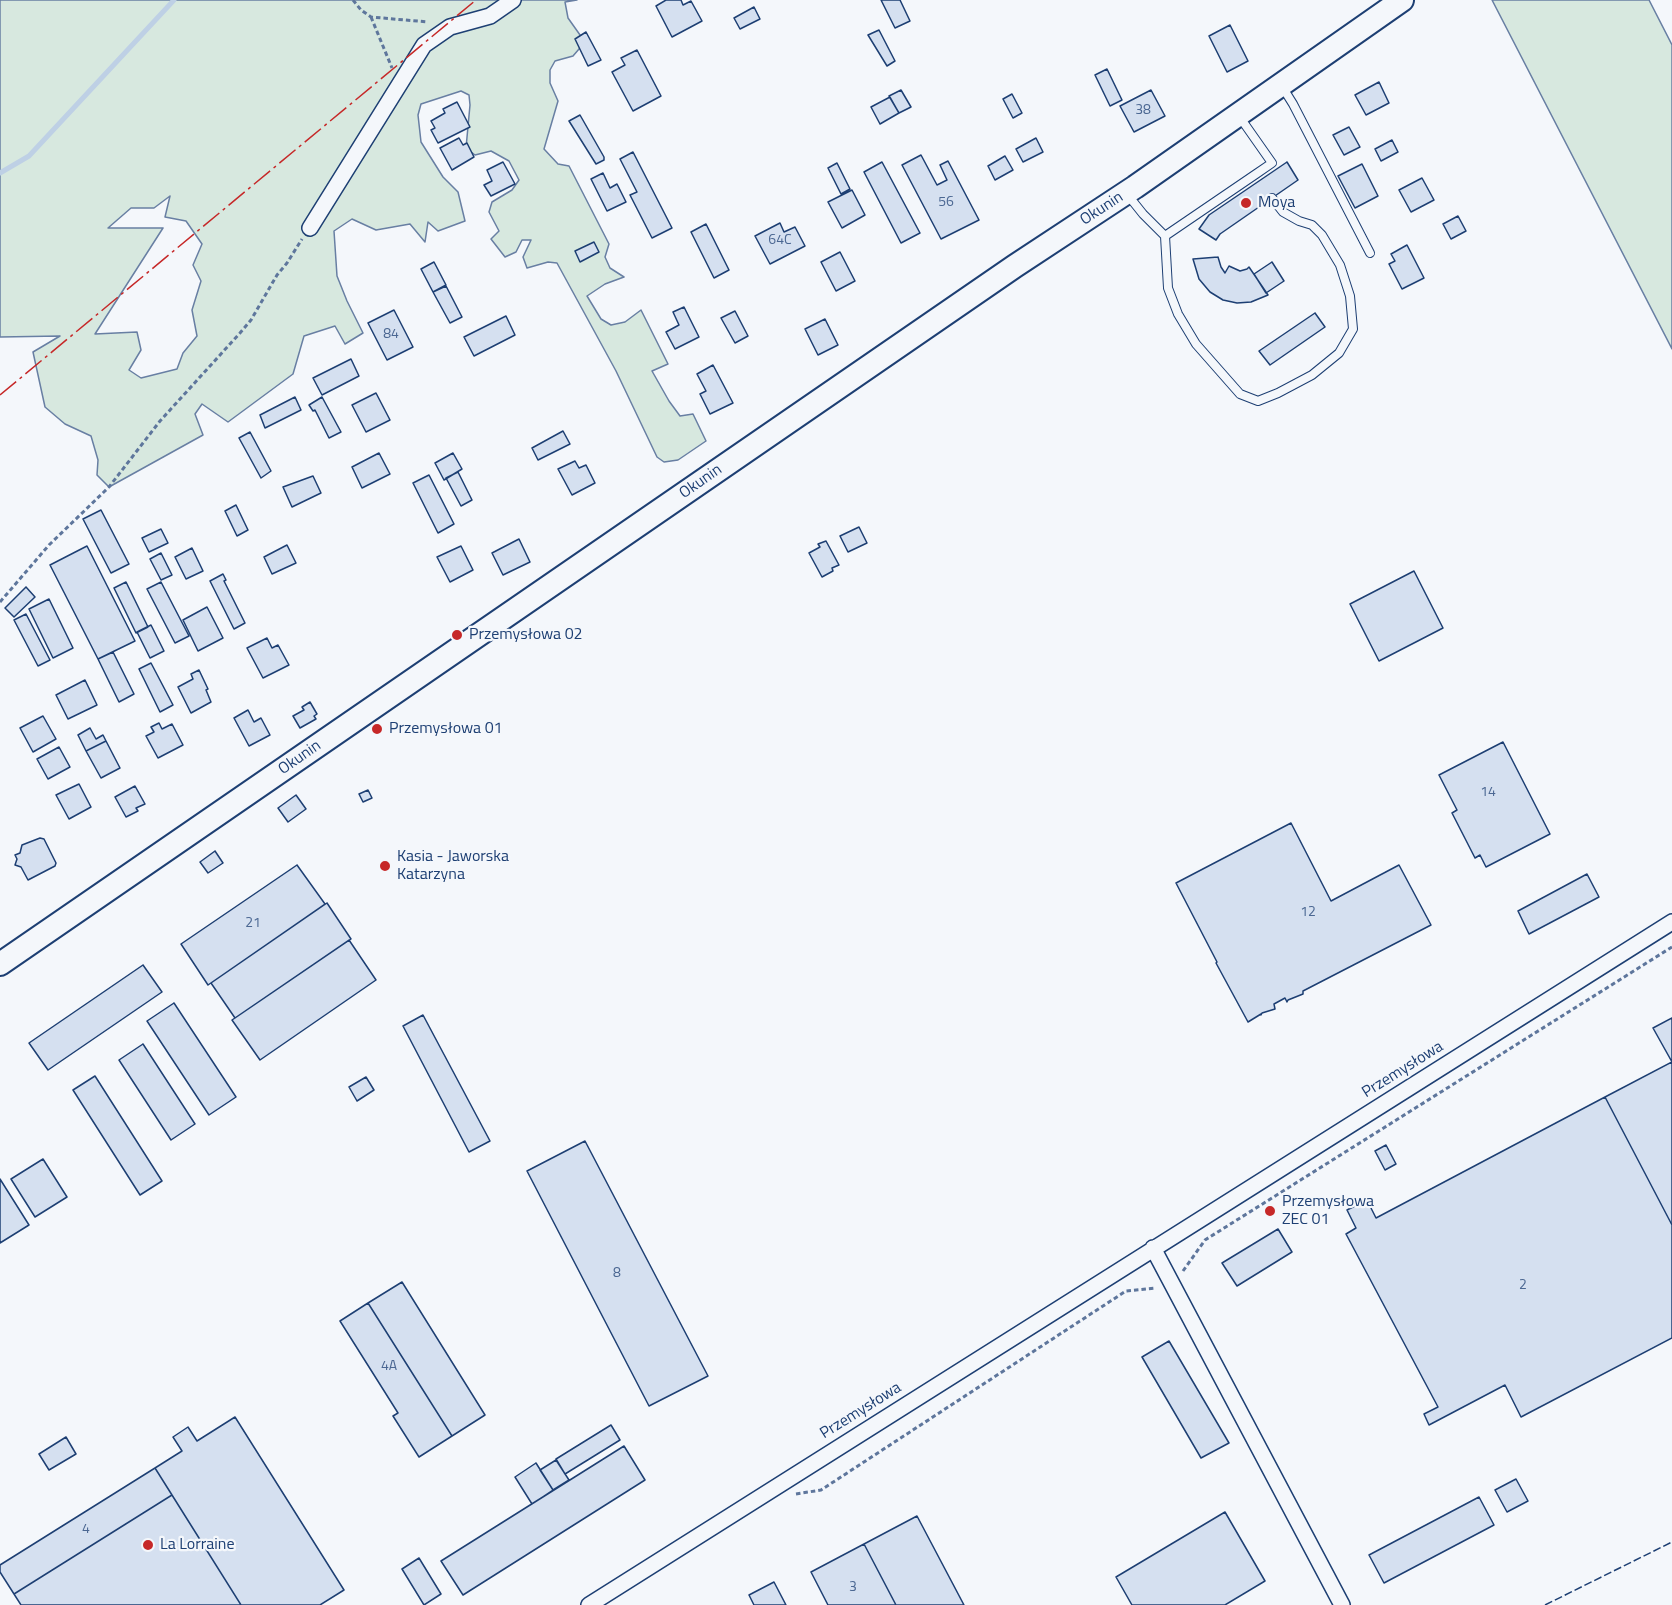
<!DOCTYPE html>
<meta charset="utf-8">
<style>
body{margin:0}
canvas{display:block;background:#f4f7fb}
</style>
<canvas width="1672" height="1605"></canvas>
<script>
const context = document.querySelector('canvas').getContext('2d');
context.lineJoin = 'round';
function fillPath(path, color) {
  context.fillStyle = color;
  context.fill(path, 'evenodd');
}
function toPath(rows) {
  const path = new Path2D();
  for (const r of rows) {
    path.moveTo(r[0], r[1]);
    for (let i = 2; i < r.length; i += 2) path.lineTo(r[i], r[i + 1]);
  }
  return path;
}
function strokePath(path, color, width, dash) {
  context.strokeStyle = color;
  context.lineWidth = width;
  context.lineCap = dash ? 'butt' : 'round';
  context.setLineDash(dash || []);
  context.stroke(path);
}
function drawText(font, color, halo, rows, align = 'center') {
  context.font = font + ' "Titillium Web",sans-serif';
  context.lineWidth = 4.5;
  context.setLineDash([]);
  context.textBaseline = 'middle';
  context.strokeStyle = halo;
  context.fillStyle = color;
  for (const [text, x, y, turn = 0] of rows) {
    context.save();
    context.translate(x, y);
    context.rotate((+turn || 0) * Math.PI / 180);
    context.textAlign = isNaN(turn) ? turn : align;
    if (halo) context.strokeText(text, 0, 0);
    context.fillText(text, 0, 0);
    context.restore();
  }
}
const green = toPath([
 [0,0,577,0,565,2,568,18,585,42,573,56,555,61,550,70,550,83,558,101,544,149,558,164,569,166,609,244,605,257,610,268,624,277,605,284,587,296,601,319,611,325,625,322,641,310,668,364,652,371,669,401,680,416,693,414,706,441,678,460,664,462,657,457,616,371,557,263,548,262,527,268,523,257,531,240,522,240,516,252,505,257,491,239,499,231,489,212,492,202,512,190,519,180,509,161,491,151,475,155,466,148,470,105,469,95,461,91,421,104,418,115,421,142,443,177,458,192,465,221,438,231,428,222,425,242,410,224,376,230,352,219,334,231,337,276,347,301,363,333,345,344,335,326,304,336,293,374,228,422,202,404,195,414,203,435,109,487,97,475,98,460,91,436,65,424,45,407,33,352,60,336,0,337,0,0],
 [170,196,165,217,186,221,202,244,193,265,201,281,192,310,197,336,183,353,177,369,141,378,129,370,141,350,137,332,95,334,163,228,108,228,131,208,154,208,170,196],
 [1492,0,1649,0,1672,45,1672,349,1492,0]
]);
const stream = toPath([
 [0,173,29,156,174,0]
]);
const building = toPath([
 [666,0,681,0,683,5,691,1,702,21,672,37,656,6,666,0],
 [881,0,900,0,910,21,895,28,881,0],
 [754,7,760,19,740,29,734,18,754,7],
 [1230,25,1248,61,1227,72,1209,36,1230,25],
 [879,30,895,61,887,66,868,35,879,30],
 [586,32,601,60,588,66,575,39,586,32],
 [637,50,661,96,633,111,612,72,625,65,621,58,637,50],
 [1107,69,1122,100,1110,106,1095,75,1107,69],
 [1379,82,1389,103,1366,115,1355,95,1379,82],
 [901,90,911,107,899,113,889,96,901,90],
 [1151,90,1165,116,1134,132,1120,106,1151,90],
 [1012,94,1022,113,1013,118,1003,99,1012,94],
 [890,97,899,113,880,124,871,107,890,97],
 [457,102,470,127,438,143,431,130,435,128,431,121,445,113,443,109,457,102],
 [580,115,604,157,604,160,596,164,569,121,580,115],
 [1349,127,1360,147,1344,155,1333,135,1349,127],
 [459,138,463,145,467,143,474,157,452,170,440,148,459,138],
 [1036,138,1043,152,1023,162,1016,149,1036,138],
 [1392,140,1398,152,1381,161,1375,149,1392,140],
 [633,152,672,228,652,238,630,195,637,192,620,159,633,152],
 [921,155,937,185,947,180,940,165,948,161,979,220,941,239,902,165,921,155],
 [1005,156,1013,170,995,180,988,166,1005,156],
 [503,162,515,184,491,196,484,185,492,181,487,170,503,162],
 [882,162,920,233,901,243,864,172,882,162],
 [1287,162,1298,180,1220,234,1216,240,1199,229,1209,215,1287,162],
 [837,163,850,189,841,194,828,168,837,163],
 [1362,164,1378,196,1355,208,1338,176,1362,164],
 [603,173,610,188,617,184,626,202,607,211,591,179,603,173],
 [1422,178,1434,200,1411,212,1399,190,1422,178],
 [852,190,865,215,842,228,828,202,852,190],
 [1458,216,1466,231,1451,239,1443,224,1458,216],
 [780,223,784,232,795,227,805,246,770,264,755,236,780,223],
 [706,224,729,270,714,278,691,232,706,224],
 [594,242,599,252,580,262,575,251,594,242],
 [1407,245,1424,278,1402,289,1389,264,1395,261,1391,254,1407,245],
 [840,252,855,281,836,291,821,262,840,252],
 [1218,257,1221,267,1225,273,1229,266,1240,271,1247,269,1249,267,1268,295,1251,302,1237,303,1223,300,1210,292,1199,279,1193,259,1218,257],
 [434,262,446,285,433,292,421,269,434,262],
 [1272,262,1284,281,1266,293,1254,274,1272,262],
 [446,286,462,317,450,323,433,292,446,286],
 [684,307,699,337,675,349,666,332,679,325,673,312,684,307],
 [394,310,413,347,387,360,368,323,394,310],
 [735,311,748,336,735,343,721,318,735,311],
 [1315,313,1325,327,1270,365,1259,351,1315,313],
 [506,316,515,335,474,356,464,337,506,316],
 [825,319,838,345,818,355,805,329,825,319],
 [351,359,359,376,322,395,313,378,351,359],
 [713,365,733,403,710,414,700,394,706,391,697,374,713,365],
 [376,393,390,420,366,432,352,405,376,393],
 [295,397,301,410,265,428,260,415,295,397],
 [322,397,341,432,329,438,315,410,313,411,309,405,322,397],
 [563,431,570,444,538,460,532,448,563,431],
 [250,432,271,471,261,478,239,438,250,432],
 [379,453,390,474,362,488,352,467,379,453],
 [453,453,462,469,444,480,435,463,453,453],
 [575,461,579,468,586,465,595,483,572,495,558,469,575,461],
 [458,472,472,500,461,506,446,478,458,472],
 [429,475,454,524,438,533,413,483,429,475],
 [313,476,321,493,292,507,283,487,313,476],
 [236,505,248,530,237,536,225,511,236,505],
 [101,510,129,564,111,573,83,519,101,510],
 [859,527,867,543,848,552,840,536,859,527],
 [161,529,168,543,149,552,142,538,161,529],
 [519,539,530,562,503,575,492,553,519,539],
 [826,541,839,565,832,568,833,571,822,577,809,553,820,547,818,544,826,541],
 [287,545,296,563,272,574,264,557,287,545],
 [87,546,135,641,98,659,50,565,87,546],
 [461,546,473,570,450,582,437,557,461,546],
 [192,548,203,571,186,579,175,557,192,548],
 [161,553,172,575,161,580,150,559,161,553],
 [1414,571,1443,628,1379,661,1350,604,1414,571],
 [223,574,226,580,224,581,245,623,234,629,210,581,223,574],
 [126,582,148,627,136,633,114,588,126,582],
 [161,582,189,636,175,643,147,589,161,582],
 [26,587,35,597,14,617,5,608,26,587],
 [49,599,73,648,53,658,29,609,49,599],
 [207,607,223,638,198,651,183,620,207,607],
 [26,614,50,660,38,666,14,620,26,614],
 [151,625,164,651,150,658,137,632,151,625],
 [267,638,272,648,278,645,289,665,263,678,247,648,267,638],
 [113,652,134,694,119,702,98,659,113,652],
 [151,663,173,705,160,712,139,669,151,663],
 [199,670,208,689,206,690,211,702,191,713,178,687,193,679,191,674,199,670],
 [85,680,97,705,68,719,56,695,85,680],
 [310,702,317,714,314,716,316,719,300,728,293,716,304,710,302,707,310,702],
 [248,710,254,722,261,718,270,735,249,746,234,718,248,710],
 [43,716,56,739,33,752,20,728,43,716],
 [159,723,162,729,172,724,183,745,158,758,146,736,154,732,151,727,159,723],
 [90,728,96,739,103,735,106,741,86,751,78,735,90,728],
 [106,741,120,768,101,778,86,751,106,741],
 [1503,742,1550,834,1486,867,1480,855,1475,858,1452,813,1457,810,1439,775,1503,742],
 [59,747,70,767,48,779,37,759,59,747],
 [79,784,91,807,69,819,56,795,79,784],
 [135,786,145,804,136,808,138,811,126,817,115,797,135,786],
 [368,790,372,798,363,802,359,794,368,790],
 [296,795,306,809,288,822,278,808,296,795],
 [1291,823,1331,901,1399,865,1431,925,1303,991,1303,994,1288,1000,1287,1002,1285,998,1274,1004,1275,1009,1262,1013,1261,1015,1261,1014,1248,1022,1216,963,1217,962,1176,883,1291,823],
 [40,838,44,839,56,863,55,866,28,880,21,867,15,865,17,859,15,855,20,853,22,845,40,838],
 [215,851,223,863,208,873,200,862,215,851],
 [297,865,325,904,208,985,181,944,297,865],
 [1587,874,1599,897,1529,934,1518,911,1587,874],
 [327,903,351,939,235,1018,211,983,327,903],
 [349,940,376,980,260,1060,232,1020,349,940],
 [143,965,162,992,48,1070,29,1043,143,965],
 [174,1003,236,1097,209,1115,147,1021,174,1003],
 [423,1015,490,1141,469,1152,403,1026,423,1015],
 [1672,1018,1672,1225,1605,1097,1672,1062,1653,1028,1672,1018],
 [143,1044,195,1124,171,1140,119,1060,143,1044],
 [95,1076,162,1181,140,1195,73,1090,95,1076],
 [366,1077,374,1090,357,1101,349,1087,366,1077],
 [1605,1097,1672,1225,1672,1338,1521,1417,1505,1385,1429,1425,1424,1414,1438,1407,1346,1234,1356,1228,1347,1210,1367,1200,1376,1218,1605,1097],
 [585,1141,708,1376,649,1406,527,1171,585,1141],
 [1386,1145,1396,1164,1385,1170,1375,1151,1386,1145],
 [43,1159,67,1197,35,1217,11,1179,43,1159],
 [0,1179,29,1225,0,1243,0,1179],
 [1278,1229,1292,1252,1237,1286,1222,1263,1278,1229],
 [402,1282,485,1415,452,1436,368,1303,402,1282],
 [368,1303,452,1436,419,1457,393,1416,398,1413,340,1321,368,1303],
 [1169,1341,1229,1443,1201,1458,1142,1357,1169,1341],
 [235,1417,344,1590,320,1605,241,1605,155,1468,182,1451,173,1437,188,1427,197,1441,235,1417],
 [611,1425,620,1440,565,1474,556,1459,611,1425],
 [66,1437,76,1454,49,1470,39,1454,66,1437],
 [624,1446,645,1480,463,1595,441,1561,624,1446],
 [556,1460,569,1480,553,1490,540,1470,556,1460],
 [536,1463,553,1490,532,1504,515,1477,536,1463],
 [155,1468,172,1495,14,1594,0,1572,0,1565,155,1468],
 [1516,1479,1528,1501,1507,1512,1495,1490,1516,1479],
 [172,1495,241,1605,21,1605,14,1594,172,1495],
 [1479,1497,1494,1525,1384,1583,1369,1555,1479,1497],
 [1225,1512,1265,1581,1225,1605,1132,1605,1116,1577,1225,1512],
 [917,1516,964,1605,896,1605,864,1544,917,1516],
 [864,1544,896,1605,828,1605,811,1572,864,1544],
 [419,1558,441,1594,424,1605,402,1569,419,1558],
 [774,1582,786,1605,754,1605,749,1595,774,1582]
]);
const path = toPath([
 [353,0,361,10,371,17,428,22],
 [371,17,392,68],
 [0,602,49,545,109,487,160,421,240,333,251,320,277,275,287,263,302,239],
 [1183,1271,1205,1240,1672,947],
 [796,1494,821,1490,1126,1291,1156,1288]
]);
const lane = toPath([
 [1283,88,1293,104,1370,253],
 [1127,194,1143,214,1165,236,1256,174,1272,163,1239,116],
 [1165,236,1168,288,1178,314,1196,344,1240,394,1258,401,1278,393,1312,375,1339,353,1353,329,1350,296,1340,265,1322,235,1312,225,1299,221,1283,212,1272,198]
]);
const street = toPath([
 [310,228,424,45,450,27,490,16,513,0],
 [1153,1248,1342,1605],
 [589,1605,1672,922]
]);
const secondary = toPath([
 [0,964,1015,266,1135,187,1402,0]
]);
const fence = toPath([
 [1545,1605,1672,1542]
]);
const power = toPath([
 [0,395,476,0]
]);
const markers = [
 [1246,203,6,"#c62828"],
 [457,635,6,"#c62828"],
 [377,729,6,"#c62828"],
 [385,866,6,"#c62828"],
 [1270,1211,6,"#c62828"],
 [148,1545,6,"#c62828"]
];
const numberNames = [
 ["38",1143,111],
 ["56",946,203],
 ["64C",780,241],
 ["84",391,335],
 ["14",1488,793],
 ["12",1308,913],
 ["21",253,924],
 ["8",617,1274],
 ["2",1523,1286],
 ["4A",389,1367],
 ["4",86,1530],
 ["3",853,1588]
];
const poiNames = [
 ["Moya",1258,203],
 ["Przemysłowa 02",469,635],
 ["Przemysłowa 01",389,729],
 ["Kasia - Jaworska",397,857],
 ["Katarzyna",397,875],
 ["Przemysłowa",1282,1202],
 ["ZEC 01",1282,1220],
 ["La Lorraine",160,1545]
];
const streetNames = [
 ["Okunin",1102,209,-33],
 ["Okunin",701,482,-35],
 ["Okunin",300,758,-35],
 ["Przemysłowa",1403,1070,-32],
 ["Przemysłowa",861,1411,-32]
];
fillPath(green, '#d7e8df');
strokePath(green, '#687fa3', 1.5);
strokePath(stream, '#bed0e5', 5);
fillPath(building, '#d5e0f0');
strokePath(building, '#1d3f73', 1.5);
strokePath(lane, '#1d3f73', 10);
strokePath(street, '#1d3f73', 18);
strokePath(secondary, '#1d3f73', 26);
strokePath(path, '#5e769c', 3, [4.5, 3]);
strokePath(lane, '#f4f7fb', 8);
strokePath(street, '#f4f7fb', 15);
strokePath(secondary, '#f4f7fb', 22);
strokePath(fence, '#1d3f73', 1.5, [8, 3]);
strokePath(power, '#c62828', 1.5, [21, 4.5, 3, 4.5]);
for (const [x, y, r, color] of markers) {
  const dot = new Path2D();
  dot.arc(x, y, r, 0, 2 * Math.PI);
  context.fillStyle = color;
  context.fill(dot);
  strokePath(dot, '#f4f7fb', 2);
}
drawText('14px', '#4b6792', null, numberNames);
drawText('16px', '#1d3f73', '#f4f7fb', poiNames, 'left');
drawText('16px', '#1d3f73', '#f4f7fb', streetNames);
</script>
